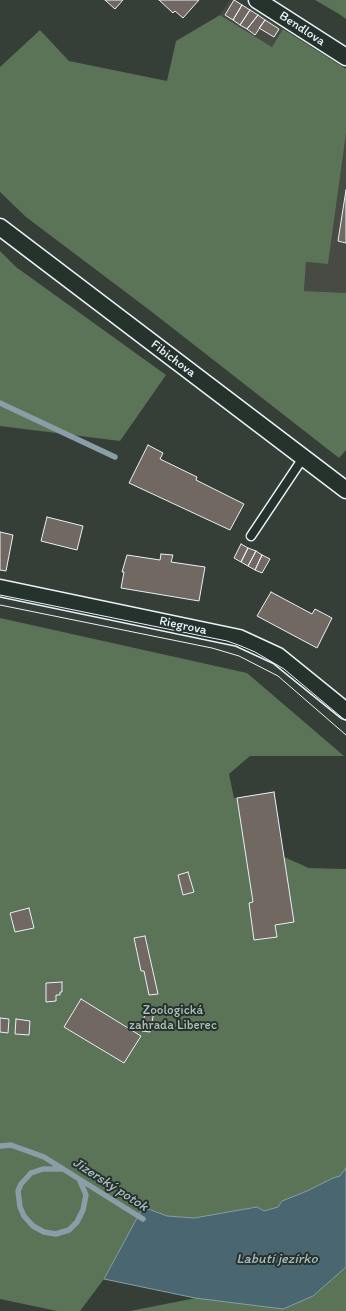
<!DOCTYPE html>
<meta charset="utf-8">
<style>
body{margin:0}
canvas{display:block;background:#353e37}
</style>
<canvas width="346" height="1311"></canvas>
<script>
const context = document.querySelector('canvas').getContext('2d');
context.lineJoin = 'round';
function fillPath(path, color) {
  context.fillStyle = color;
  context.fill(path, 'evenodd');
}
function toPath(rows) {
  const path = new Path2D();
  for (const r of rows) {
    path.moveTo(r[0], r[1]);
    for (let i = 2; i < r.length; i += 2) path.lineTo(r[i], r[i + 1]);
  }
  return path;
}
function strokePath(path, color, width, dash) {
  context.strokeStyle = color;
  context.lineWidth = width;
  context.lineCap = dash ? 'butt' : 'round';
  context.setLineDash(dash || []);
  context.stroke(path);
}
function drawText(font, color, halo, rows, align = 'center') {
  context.font = font + ' Itim,sans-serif';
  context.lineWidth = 4;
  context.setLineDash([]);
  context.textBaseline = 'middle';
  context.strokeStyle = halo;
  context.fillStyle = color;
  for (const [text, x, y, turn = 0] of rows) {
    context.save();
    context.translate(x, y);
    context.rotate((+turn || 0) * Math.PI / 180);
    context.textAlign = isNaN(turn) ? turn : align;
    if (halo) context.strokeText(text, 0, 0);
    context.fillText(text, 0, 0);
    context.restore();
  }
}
const built = toPath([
 [230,0,236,0,283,29,272,47,220,15],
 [346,134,346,293,304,291,306,262,328,264]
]);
const green = toPath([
 [315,0,346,0,346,19,339,14],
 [220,15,272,47,283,29,346,69,346,134,328,264,306,262,304,291,346,293,346,450,339,458,152,312,26,217,0,192,0,67,40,30,69,61,167,81,176,41],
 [0,251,16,267,166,375,120,441,0,426],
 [0,618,247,673,344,756,250,756,229,774,234,798,274,792,284,857,309,868,346,869,346,1168,340,1177,333,1178,307,1191,282,1201,278,1207,264,1211,257,1207,194,1218,167,1216,143,1207,104,1279,80,1311,57,1311,0,1299],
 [346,1267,346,1311,130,1311,196,1298,283,1309,313,1296]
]);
const water = toPath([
 [346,1168,346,1267,313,1296,283,1309,195,1298,104,1279,143,1207,167,1216,194,1218,257,1207,264,1211,278,1207,282,1201,307,1191,333,1178,340,1176,346,1168]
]);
const stream = toPath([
 [0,403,115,457],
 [0,1146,11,1145,44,1157,143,1219],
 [62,1169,43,1169,31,1173,21,1184,18,1191,20,1207,24,1216,33,1226,44,1232,56,1234,69,1230,77,1222,83,1210,86,1195,80,1181]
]);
const building = toPath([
 [105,0,123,0,115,9,105,0],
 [159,0,199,0,183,18,175,11,173,13,159,0],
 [234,0,242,5,233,20,225,15,234,0],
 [242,5,250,10,240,25,233,20,242,5],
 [250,10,258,15,247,29,240,25,250,10],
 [258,15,265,20,255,35,247,29,258,15],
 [265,20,279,29,274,37,259,28,265,20],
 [346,190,346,243,338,241,346,190],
 [148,445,163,453,160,459,197,477,196,480,244,504,230,530,129,483,148,445],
 [47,517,83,526,77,550,41,541,47,517],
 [0,532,13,535,6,571,0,570,0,532],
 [241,544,248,548,241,562,234,558,241,544],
 [248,548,256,551,248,566,241,562,248,548],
 [256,551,262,555,255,570,248,566,256,551],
 [161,554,173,555,171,562,205,567,199,601,121,588,124,572,122,572,127,555,160,560,161,554],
 [262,555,270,559,262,573,255,570,262,555],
 [271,592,312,614,315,609,332,618,317,648,257,616,271,592],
 [274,792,294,922,275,925,277,937,254,940,249,903,253,902,237,798,274,792],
 [188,872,194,892,183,895,178,875,188,872],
 [29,908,34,928,15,932,10,913,29,908],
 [145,936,158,994,149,995,144,971,141,971,134,938,145,936],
 [62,982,62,992,60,992,60,995,56,995,56,1001,46,1002,46,983,62,982],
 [81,999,141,1036,124,1063,64,1027,81,999],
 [146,1006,155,1007,150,1032,142,1031,146,1006],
 [0,1018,9,1019,8,1033,0,1032,0,1018],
 [16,1019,30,1021,29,1035,15,1034,16,1019]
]);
const lane = toPath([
 [251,536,303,458]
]);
const street = toPath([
 [257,0,346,57],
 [0,227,346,490],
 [0,588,239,638,278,656,346,711]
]);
const tram = toPath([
 [0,595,227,641,241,646,255,652,284,669,346,721],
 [0,605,212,648,239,656,278,676,346,735]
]);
const streetNames = [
 ["Bendlova",302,29,33],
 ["Fibichova",173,359,37],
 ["Riegrova",183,626,12]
];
const parkNames = [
 ["Zoologická",173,1011],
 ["zahrada Liberec",173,1026]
];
const waterNames = [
 ["Jizerský potok",110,1185,33],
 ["Labutí jezírko",277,1259]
];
fillPath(built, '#474b44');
fillPath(green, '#5b7357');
fillPath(water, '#4a6670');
strokePath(water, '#899ea6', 1);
strokePath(stream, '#899ea6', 5.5);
fillPath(building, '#706861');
strokePath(building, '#e8f1f8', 1);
strokePath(lane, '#e8f1f8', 11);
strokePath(street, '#e8f1f8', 19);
strokePath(lane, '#26332d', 8);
strokePath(street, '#26332d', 16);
strokePath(tram, '#e8f1f8', 1);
drawText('13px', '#e8f1f8', '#26332d', streetNames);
drawText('13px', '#b0bfb8', '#26332d', parkNames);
drawText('italic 14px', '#a9b9c2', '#26332d', waterNames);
</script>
